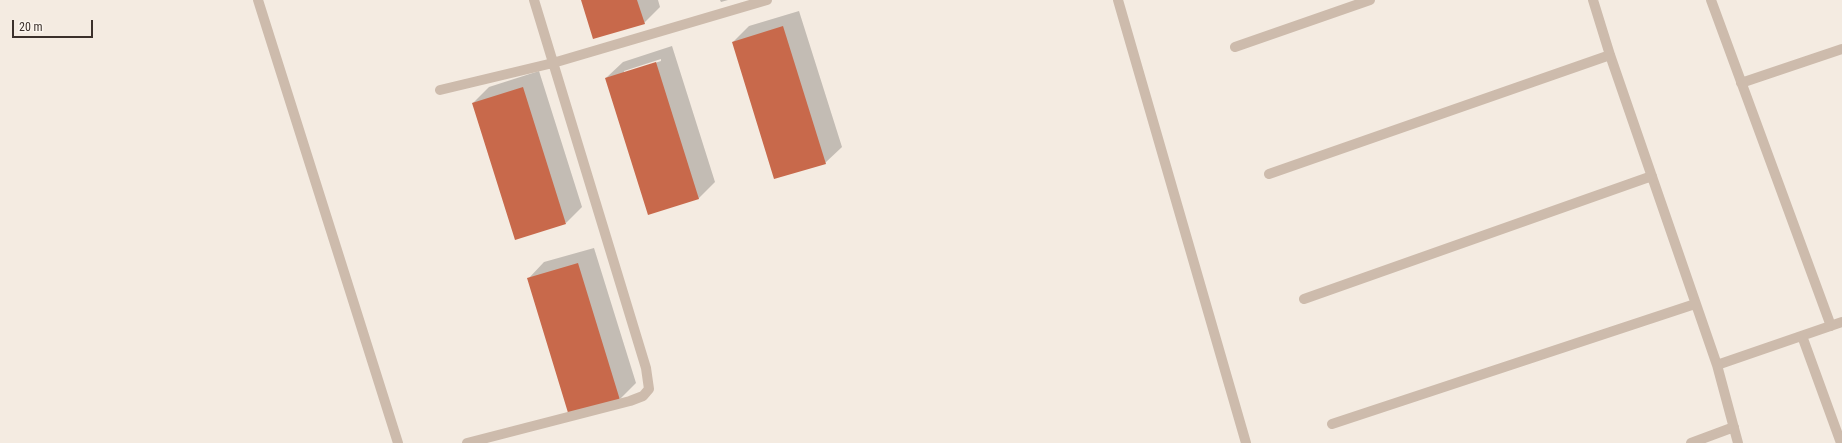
<!DOCTYPE html>
<style>
body{margin:0}
#map{position:relative;width:1842px;height:443px;overflow:hidden;background:#f4ebe1;font-family:"Roboto Condensed",sans-serif}
canvas{display:block}
.scale{position:absolute;left:12px;top:20px;width:81px;height:18px;box-sizing:border-box;border:2px solid #3b302b;border-top:0;padding-left:5px;font-size:12px;line-height:14px;white-space:nowrap;color:#3b302b;-webkit-text-stroke:3px #fbf5ee;paint-order:stroke}
</style>
<div id="map">
<canvas width="1842" height="443"></canvas>
<div class="scale">20 m</div>
</div>
<script>
const context = document.querySelector('canvas').getContext('2d');
context.lineJoin = 'round';
function fillPath(path, color) {
  context.fillStyle = color;
  context.fill(path, 'evenodd');
}
function toPath(rows) {
  const path = new Path2D();
  for (const r of rows) {
    path.moveTo(r[0], r[1]);
    for (let i = 2; i < r.length; i += 2) path.lineTo(r[i], r[i + 1]);
  }
  return path;
}
function strokePath(path, color, width, dash) {
  context.strokeStyle = color;
  context.lineWidth = width;
  context.lineCap = dash ? 'butt' : 'round';
  context.setLineDash(dash || []);
  context.stroke(path);
}
const shadow = toPath([
 [582,0,658,0,660,7,644,23],
 [720,0,728,0,721,2],
 [799,11,842,147,825,163,733,42,749,26],
 [672,46,715,182,698,199,606,78,623,62],
 [661,59,661,61,624,73,624,71],
 [539,71,582,207,566,223,473,103,489,87],
 [594,248,636,383,620,399,528,279,544,262]
]);
const building = toPath([
 [581,0,637,0,645,24,593,39],
 [783,26,826,164,774,179,732,42],
 [656,62,699,199,648,215,605,78],
 [523,87,566,224,515,240,472,103],
 [578,263,620,400,569,416,527,278]
]);
const minor = toPath([
 [258,0,398,443],
 [1118,0,1246,443],
 [1593,0,1610,55,1717,365,1738,443],
 [1711,0,1831,326],
 [1235,47,1370,0],
 [1741,83,1842,49],
 [440,90,553,63,767,0],
 [1269,174,1610,55],
 [1304,299,1652,176],
 [1802,336,1841,443],
 [1717,365,1842,322],
 [1332,424,1695,304],
 [467,443,630,401,643,396,649,389,646,368,534,0],
 [1691,443,1734,427]
]);
fillPath(shadow, '#0003');
fillPath(building, '#c8694b');
strokePath(minor, '#cdbbac', 10);
</script>
